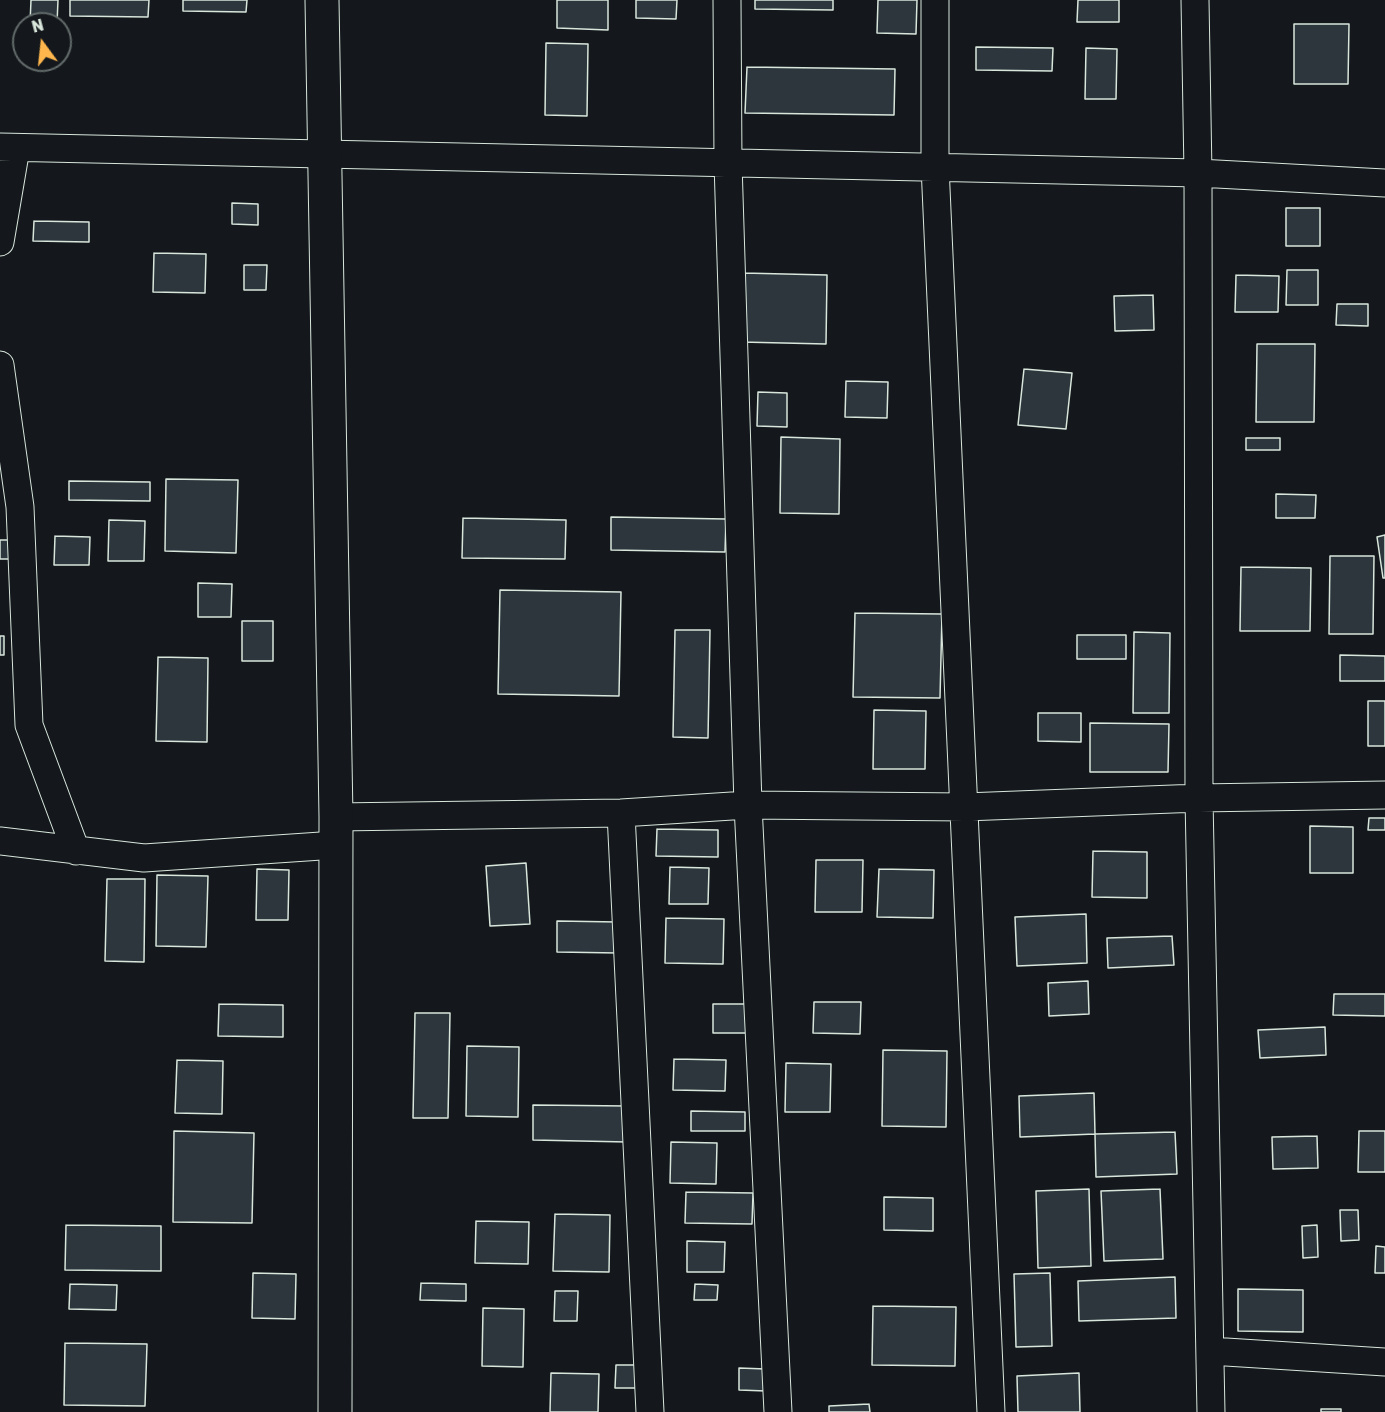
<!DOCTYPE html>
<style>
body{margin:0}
#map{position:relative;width:1385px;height:1412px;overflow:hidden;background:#14181c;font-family:Rubik,sans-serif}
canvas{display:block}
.north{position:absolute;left:12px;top:12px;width:60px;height:60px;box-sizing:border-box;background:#14181c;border:2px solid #626a69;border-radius:50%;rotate:345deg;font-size:16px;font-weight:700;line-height:24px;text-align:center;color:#d8e6dc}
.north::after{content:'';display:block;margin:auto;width:21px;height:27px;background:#ffb74d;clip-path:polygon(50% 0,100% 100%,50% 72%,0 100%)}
</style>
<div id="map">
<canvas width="1385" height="1412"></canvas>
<div class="north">N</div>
</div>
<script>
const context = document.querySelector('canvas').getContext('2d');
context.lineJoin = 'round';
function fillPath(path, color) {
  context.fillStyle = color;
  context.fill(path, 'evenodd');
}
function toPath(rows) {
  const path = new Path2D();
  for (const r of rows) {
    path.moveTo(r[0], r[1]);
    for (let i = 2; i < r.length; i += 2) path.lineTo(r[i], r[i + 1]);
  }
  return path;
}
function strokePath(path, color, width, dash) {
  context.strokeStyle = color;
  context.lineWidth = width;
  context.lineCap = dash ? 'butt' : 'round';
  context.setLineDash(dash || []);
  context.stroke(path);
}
const building = toPath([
 [31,0,58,0,57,24,30,24,31,0],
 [70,0,149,0,148,17,70,16,70,0],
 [183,0,247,0,246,12,183,11,183,0],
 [557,0,608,0,608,30,557,28,557,0],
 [636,0,677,0,676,19,636,18,636,0],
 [755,0,833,0,833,10,755,9,755,0],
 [878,0,917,0,916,34,877,33,878,0],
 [1078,0,1119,0,1119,22,1077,22,1078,0],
 [1294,24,1349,24,1348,84,1294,84,1294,24],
 [546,43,588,44,587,116,545,115,546,43],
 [976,47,1053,48,1052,71,976,70,976,47],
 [1086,48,1117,49,1116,99,1085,99,1086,48],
 [747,67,895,69,894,115,745,113,747,67],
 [232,203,258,204,258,225,232,224,232,203],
 [1286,208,1320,208,1320,246,1286,246,1286,208],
 [34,221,89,222,89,242,33,241,34,221],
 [154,253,206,254,205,293,153,292,154,253],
 [244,265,267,265,266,290,244,290,244,265],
 [1287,270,1318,270,1318,305,1286,305,1287,270],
 [743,273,827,275,826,344,741,342,743,273],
 [1236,275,1279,276,1278,312,1235,312,1236,275],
 [1153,295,1154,330,1115,331,1114,296,1153,295],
 [1337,304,1368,304,1368,326,1336,325,1337,304],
 [1257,344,1315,344,1314,422,1256,422,1257,344],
 [1024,369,1072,373,1066,429,1018,425,1024,369],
 [846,381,888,382,887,418,845,417,846,381],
 [758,392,787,393,787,427,757,426,758,392],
 [781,437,840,439,839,514,780,513,781,437],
 [1246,438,1280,438,1280,450,1246,450,1246,438],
 [166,479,238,480,236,553,165,551,166,479],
 [69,481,150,482,150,501,69,500,69,481],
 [1276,494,1316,495,1315,518,1276,518,1276,494],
 [611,517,726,519,725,552,611,550,611,517],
 [463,518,566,520,565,559,462,558,463,518],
 [109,520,145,521,144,561,108,561,109,520],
 [1385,535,1385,578,1383,578,1377,537,1385,535],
 [55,536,90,537,89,565,54,565,55,536],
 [0,540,9,540,9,559,0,559,0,540],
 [1330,556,1374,556,1373,634,1329,634,1330,556],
 [1241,567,1311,568,1310,631,1240,631,1241,567],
 [198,583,232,584,231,617,198,617,198,583],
 [500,590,621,592,619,696,498,694,500,590],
 [855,613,942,614,940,698,853,697,855,613],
 [242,621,273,621,273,661,242,661,242,621],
 [675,630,710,630,708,738,673,737,675,630],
 [1134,632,1170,633,1169,713,1133,713,1134,632],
 [1077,635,1126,635,1126,659,1077,659,1077,635],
 [0,636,4,636,4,655,0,655,0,636],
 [1340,655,1385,656,1385,681,1340,681,1340,655],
 [158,657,208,658,207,742,156,741,158,657],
 [1368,701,1385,701,1385,746,1368,746,1368,701],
 [874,710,926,711,925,769,873,769,874,710],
 [1038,713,1081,713,1081,742,1038,741,1038,713],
 [1090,723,1169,724,1168,772,1090,772,1090,723],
 [1369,818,1385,818,1385,830,1368,830,1369,818],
 [1310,826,1353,827,1353,873,1310,873,1310,826],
 [657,829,718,830,718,857,656,856,657,829],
 [1093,851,1147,852,1147,898,1092,897,1093,851],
 [816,860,863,860,862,912,815,912,816,860],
 [526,863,530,924,490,926,486,866,526,863],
 [670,867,709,868,708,904,669,904,670,867],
 [257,869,289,870,288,920,256,920,257,869],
 [879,869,934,870,933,918,877,917,879,869],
 [157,875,208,876,206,947,156,946,157,875],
 [107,879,145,879,144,962,105,961,107,879],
 [1086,914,1087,963,1017,966,1015,917,1086,914],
 [666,918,724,919,723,964,665,963,666,918],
 [557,921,618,922,618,953,557,952,557,921],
 [1172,936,1174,965,1108,968,1107,938,1172,936],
 [1088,981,1089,1014,1049,1016,1048,983,1088,981],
 [1334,994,1385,994,1385,1016,1333,1015,1334,994],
 [814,1002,861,1002,860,1034,813,1033,814,1002],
 [219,1004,283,1005,283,1037,218,1036,219,1004],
 [713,1004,747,1004,747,1033,713,1033,713,1004],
 [415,1013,450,1013,448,1118,413,1118,415,1013],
 [1325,1027,1326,1055,1260,1058,1258,1030,1325,1027],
 [467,1046,519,1047,518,1117,466,1116,467,1046],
 [883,1050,947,1051,946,1127,882,1126,883,1050],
 [674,1059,726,1060,725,1091,673,1090,674,1059],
 [177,1060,223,1061,222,1114,175,1113,177,1060],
 [786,1063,831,1064,830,1112,785,1112,786,1063],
 [1094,1093,1095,1134,1020,1137,1019,1096,1094,1093],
 [533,1105,628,1106,627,1142,533,1140,533,1105],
 [691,1111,745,1112,745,1131,691,1131,691,1111],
 [174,1131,254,1133,252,1223,173,1222,174,1131],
 [1359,1131,1385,1131,1385,1172,1358,1172,1359,1131],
 [1175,1132,1177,1174,1096,1177,1095,1134,1175,1132],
 [1317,1136,1318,1168,1273,1169,1272,1137,1317,1136],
 [671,1142,717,1143,716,1184,670,1183,671,1142],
 [1089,1189,1091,1266,1038,1268,1036,1191,1089,1189],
 [1160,1189,1163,1259,1104,1261,1101,1191,1160,1189],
 [686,1192,753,1193,752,1224,685,1223,686,1192],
 [884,1197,933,1198,933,1231,884,1230,884,1197],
 [1340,1210,1358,1210,1359,1240,1341,1241,1340,1210],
 [555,1214,610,1215,609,1272,553,1271,555,1214],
 [476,1221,529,1222,528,1264,475,1263,476,1221],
 [66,1225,161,1226,161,1271,65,1270,66,1225],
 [1317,1225,1318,1257,1303,1258,1302,1226,1317,1225],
 [687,1241,725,1242,724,1272,687,1272,687,1241],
 [1376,1246,1385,1247,1385,1273,1375,1273,1376,1246],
 [253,1273,296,1274,295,1319,252,1318,253,1273],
 [1050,1273,1052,1346,1016,1347,1014,1274,1050,1273],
 [1175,1277,1176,1318,1079,1321,1078,1281,1175,1277],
 [421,1283,466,1284,466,1301,420,1300,421,1283],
 [70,1284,117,1285,116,1310,69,1309,70,1284],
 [695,1284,718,1285,717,1300,694,1300,695,1284],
 [1238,1289,1303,1290,1303,1332,1238,1331,1238,1289],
 [555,1291,578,1291,577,1321,554,1321,555,1291],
 [873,1306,956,1307,955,1366,872,1365,873,1306],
 [483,1308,524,1309,523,1367,482,1366,483,1308],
 [65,1343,147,1344,145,1406,64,1405,65,1343],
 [616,1365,639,1365,639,1388,615,1388,616,1365],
 [739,1368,766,1369,766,1391,739,1390,739,1368],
 [551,1373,599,1374,598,1412,550,1412,551,1373],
 [1079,1373,1080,1412,1018,1412,1017,1376,1079,1373],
 [869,1404,870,1412,829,1412,829,1406,869,1404],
 [1321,1409,1341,1409,1341,1412,1321,1412,1321,1409]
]);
const street = toPath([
 [727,0,728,163,748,805,778,1412],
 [935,0,935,166,991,1412],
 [1195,0,1198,173,1199,798,1211,1412],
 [0,147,1198,173,1385,183],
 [0,242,16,148],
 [0,365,20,507,29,725,76,851],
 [621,813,650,1412],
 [336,817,621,813,748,805,965,807,1199,798,1385,795],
 [0,841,144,858,336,845],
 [1210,1351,1385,1362]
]);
const secondary = toPath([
 [322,0,336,817,335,1412]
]);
fillPath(building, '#2c363c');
strokePath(building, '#d8e6dc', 1.5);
strokePath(street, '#d8e6dc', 29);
strokePath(secondary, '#d8e6dc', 35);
strokePath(street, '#14181c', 27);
strokePath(secondary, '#14181c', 33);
</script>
